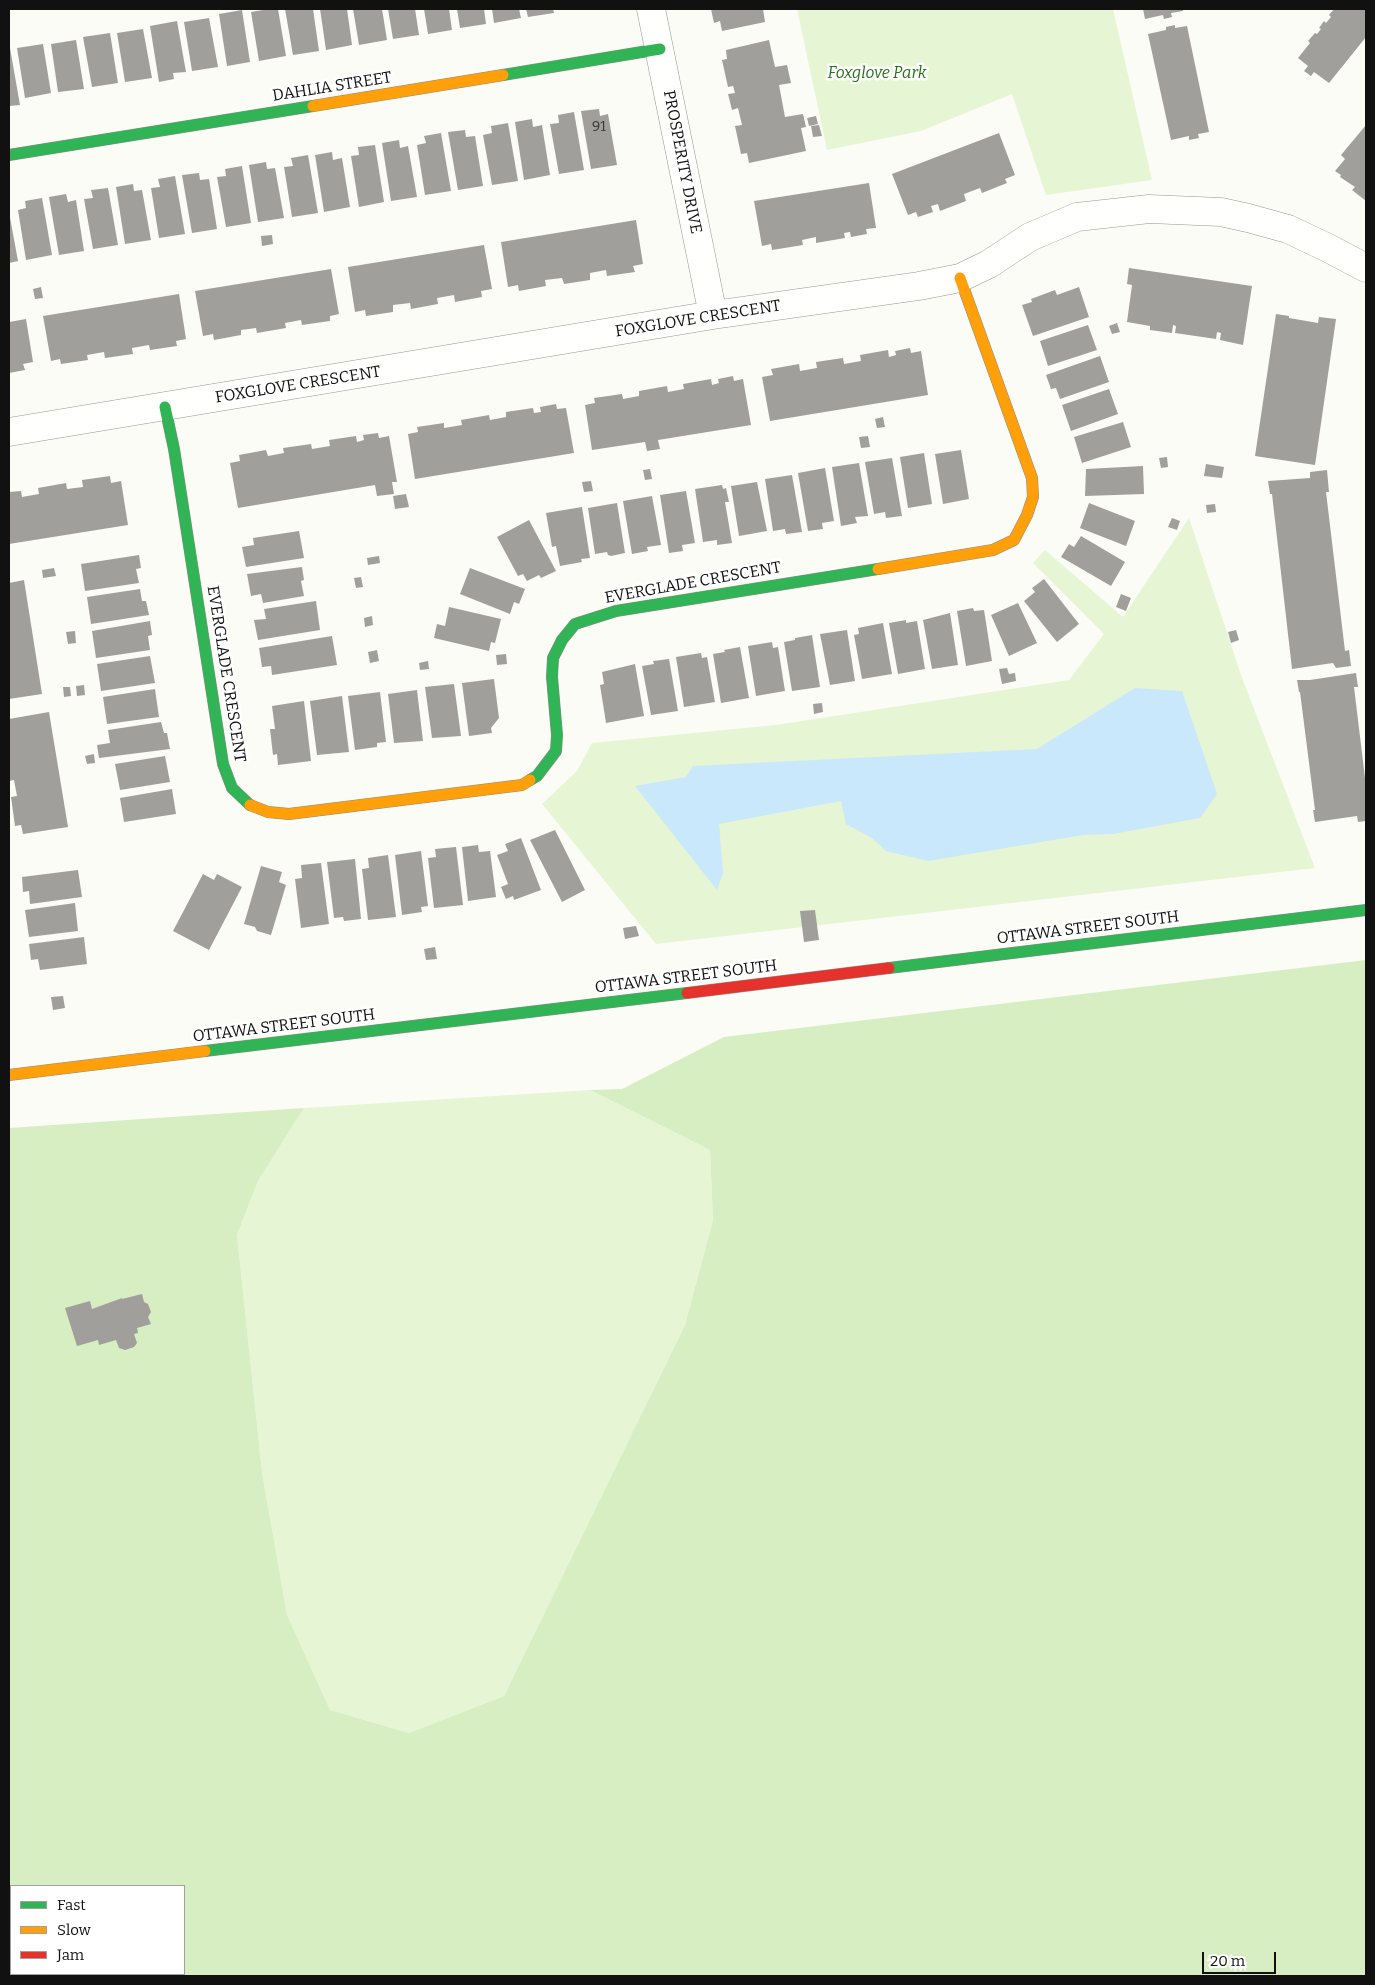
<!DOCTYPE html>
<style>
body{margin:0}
#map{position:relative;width:1375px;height:1985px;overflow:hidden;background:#fcfcf7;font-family:Bitter,serif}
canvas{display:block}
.frame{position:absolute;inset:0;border:10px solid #111;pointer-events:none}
.legend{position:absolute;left:10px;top:1885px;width:175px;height:90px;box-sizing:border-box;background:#fff;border:1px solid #a0a0a0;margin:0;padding:6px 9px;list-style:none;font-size:15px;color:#111}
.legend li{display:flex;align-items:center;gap:10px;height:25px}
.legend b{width:25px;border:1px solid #a0a0a0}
.scale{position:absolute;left:1202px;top:1952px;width:74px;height:22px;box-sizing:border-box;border:2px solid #111;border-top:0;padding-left:6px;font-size:15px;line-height:18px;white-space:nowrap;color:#111;-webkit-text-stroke:4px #fff;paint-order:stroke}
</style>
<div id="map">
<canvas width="1375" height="1985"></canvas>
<div class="frame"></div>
<ul class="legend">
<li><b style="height:6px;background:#30b455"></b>Fast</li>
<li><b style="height:6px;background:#ff9f0a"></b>Slow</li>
<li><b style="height:6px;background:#e5322d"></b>Jam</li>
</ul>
<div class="scale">20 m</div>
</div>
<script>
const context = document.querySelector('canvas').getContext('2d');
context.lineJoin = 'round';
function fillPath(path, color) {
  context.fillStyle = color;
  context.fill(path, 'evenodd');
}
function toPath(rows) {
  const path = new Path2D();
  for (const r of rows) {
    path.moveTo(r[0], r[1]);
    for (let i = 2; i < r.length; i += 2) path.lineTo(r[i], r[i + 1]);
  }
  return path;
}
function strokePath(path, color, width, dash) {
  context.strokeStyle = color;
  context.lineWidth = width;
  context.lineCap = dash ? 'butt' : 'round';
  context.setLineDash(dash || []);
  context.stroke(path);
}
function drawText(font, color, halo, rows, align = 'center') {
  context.font = font + ' Bitter,serif';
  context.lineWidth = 5;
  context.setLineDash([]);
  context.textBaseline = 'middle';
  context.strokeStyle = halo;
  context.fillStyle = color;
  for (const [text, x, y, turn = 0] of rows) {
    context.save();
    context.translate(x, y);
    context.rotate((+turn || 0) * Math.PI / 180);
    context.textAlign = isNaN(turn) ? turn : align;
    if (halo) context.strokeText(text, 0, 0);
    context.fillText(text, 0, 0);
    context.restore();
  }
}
const green = toPath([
 [797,9,1113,9,1152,180,1046,195,1012,94,921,131,827,150],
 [1189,518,1241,675,1315,868,656,944,542,804,577,771,592,743,776,725,1069,680,1104,634,1033,563,1045,550,1123,617],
 [590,1090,710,1150,713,1220,685,1325,504,1696,409,1733,330,1710,287,1615,262,1472,237,1235,258,1181,304,1108]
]);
const forest = toPath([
 [1366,960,1366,1976,9,1976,9,1128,304,1108,258,1181,237,1235,262,1472,287,1615,330,1710,409,1733,504,1696,685,1325,713,1220,710,1150,590,1090,622,1089,724,1037],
 [11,1886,184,1886,184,1974,11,1974]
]);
const water = toPath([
 [1135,688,1182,691,1217,794,1200,818,1113,834,1083,835,928,861,886,851,872,838,846,824,841,801,719,824,723,873,717,890,635,786,686,777,693,766,1037,749]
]);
const building = toPath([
 [269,9,278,9,286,56,259,61,251,12],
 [285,9,313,9,319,51,293,55],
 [320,9,347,9,352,45,326,50],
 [353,9,382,9,387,40,359,45],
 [388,9,415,9,419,35,393,39],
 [424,9,449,9,452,30,428,34],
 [457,9,484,9,486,24,460,28],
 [492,9,519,9,521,18,494,23],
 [526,9,553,9,554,13,528,17],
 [711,9,763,9,765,22,722,31,720,21,714,23],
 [1143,9,1183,9,1183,11,1171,13,1172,17,1164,19,1163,15,1145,19],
 [1334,9,1366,9,1366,37,1329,83,1314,72,1311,76,1304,71,1308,66,1298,58,1310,43,1308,41,1315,33,1317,34,1321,29,1319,28,1324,21,1326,23,1331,17,1329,15],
 [242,10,250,62,227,66,219,14],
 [209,18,218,67,192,71,184,22],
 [177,21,186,72,173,73,174,79,159,82,150,26],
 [1175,25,1175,28,1187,26,1209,132,1198,134,1199,138,1189,140,1189,136,1171,140,1148,34,1166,30,1166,27],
 [143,29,152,78,125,82,117,33],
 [110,33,118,83,92,87,83,37],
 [76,40,84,89,58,92,51,44],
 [769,40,775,67,787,65,791,83,779,85,785,117,803,114,806,127,801,128,806,151,749,163,747,153,741,154,735,126,742,125,738,108,732,110,728,94,735,93,733,86,728,87,722,60,727,59,726,50],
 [43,44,51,93,25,98,17,48],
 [9,48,10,48,20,105,9,106],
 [599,109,600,116,608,114,617,165,591,169,581,111],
 [574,112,584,170,559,174,550,124,559,123,558,115],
 [816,116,818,124,809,126,807,118],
 [532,119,533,127,542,125,550,175,524,180,515,122],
 [508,123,518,181,492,185,483,135,492,133,491,126],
 [819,125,822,136,813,137,811,126],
 [1366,125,1366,201,1352,190,1355,187,1340,177,1341,175,1335,171,1345,159,1341,155],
 [465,130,466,137,475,136,483,186,458,190,448,132],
 [441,133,451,191,425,195,417,145,426,143,424,136],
 [999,133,1015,175,1005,179,1007,183,982,193,980,188,964,194,966,201,940,211,938,204,931,206,933,212,918,217,916,212,908,215,892,174],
 [399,140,400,148,408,146,417,197,391,201,382,143],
 [375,145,384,202,359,207,351,156,359,155,358,147],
 [332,152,333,160,342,158,350,207,324,212,315,155],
 [308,155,318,213,292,217,284,167,293,166,291,158],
 [266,162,267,169,275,168,284,218,258,222,249,165],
 [242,166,251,223,226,227,217,177,226,176,225,169],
 [199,173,200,180,209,179,217,229,192,233,182,175],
 [175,176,185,234,159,238,151,188,160,187,158,179],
 [869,183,876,228,866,229,867,234,851,237,850,232,844,233,845,238,816,243,816,237,802,240,803,245,772,250,771,244,762,246,754,201],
 [133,184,134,191,142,190,151,240,125,244,116,187],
 [108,188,118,245,93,249,84,199,93,198,91,190],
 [66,194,68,202,76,200,84,251,59,255,49,197],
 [42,198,52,255,26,260,18,210,26,208,25,201],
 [9,212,18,261,9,263],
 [636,220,643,264,633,266,635,272,607,276,606,270,590,273,590,280,564,284,562,278,545,280,546,286,519,291,518,285,508,287,501,242],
 [272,235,273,244,262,246,261,236],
 [484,245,492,289,481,291,482,297,455,302,454,295,437,298,438,304,411,309,410,303,393,305,393,312,366,316,365,310,355,312,348,267],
 [1129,268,1252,286,1243,345,1220,340,1221,333,1217,332,1216,339,1175,333,1176,326,1173,325,1172,333,1150,330,1150,326,1127,322,1132,285,1127,284],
 [331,269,339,314,330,316,330,321,302,325,301,320,285,323,286,328,257,333,256,328,241,330,241,335,214,340,213,334,203,336,195,291],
 [41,287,43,298,35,299,33,289],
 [1079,287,1089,317,1033,336,1022,305,1032,302,1031,299,1055,290,1057,295],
 [179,294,186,339,176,341,177,346,150,350,149,345,132,348,133,354,105,358,104,352,87,355,88,360,61,364,60,359,51,361,43,316],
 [1276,314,1289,316,1289,318,1318,323,1319,317,1336,319,1315,465,1255,456],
 [26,319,33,362,23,364,25,370,9,373,9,322],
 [1117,323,1120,332,1112,334,1109,326],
 [1088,325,1097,350,1048,366,1040,341],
 [910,348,911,353,921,351,928,395,770,421,762,377,773,375,771,369,799,364,800,371,817,368,816,362,843,358,844,364,861,361,860,355,888,350,889,357,896,355,895,351],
 [1100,356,1109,382,1060,399,1056,388,1051,389,1046,375],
 [733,376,734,381,743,379,751,425,658,440,660,449,647,451,645,442,592,450,585,405,595,403,594,398,622,394,623,399,639,396,639,391,667,386,668,392,684,389,683,384,711,379,712,385,719,383,718,379],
 [1109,389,1118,414,1071,431,1062,405],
 [556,404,557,409,566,408,574,453,415,479,408,434,418,432,417,427,444,423,444,428,462,425,461,420,489,415,490,420,506,417,506,412,533,408,534,413,541,412,540,407],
 [883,417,885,427,877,428,875,419],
 [1123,422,1131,447,1082,463,1074,437],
 [378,433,379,438,389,436,397,482,392,482,394,494,377,496,375,485,238,508,230,463,240,461,239,455,266,450,268,456,284,453,283,448,311,444,312,449,330,446,329,440,356,436,357,442,364,440,363,435],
 [868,436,870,447,861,448,859,437],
 [961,450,969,499,943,504,935,454],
 [924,453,932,504,908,508,900,457],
 [1167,457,1168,467,1161,468,1159,458],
 [892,458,902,516,886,518,885,512,874,514,865,462],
 [859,463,868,516,855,517,857,523,841,526,832,467],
 [1206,464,1224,467,1222,478,1204,476],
 [1143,466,1144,494,1085,496,1086,469],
 [825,468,834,521,822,523,823,529,808,531,798,473],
 [650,469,652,479,645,480,643,470],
 [1327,470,1329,492,1326,492,1345,651,1349,650,1351,666,1336,668,1333,663,1292,669,1272,494,1270,494,1268,481,1310,478,1310,472],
 [792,475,802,532,786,534,785,529,773,531,765,479],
 [110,476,111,483,121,481,128,525,9,544,9,492,21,491,22,497,39,494,38,488,66,483,67,489,83,487,82,480],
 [591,481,593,491,584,492,582,482],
 [757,482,767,531,739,536,731,486],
 [722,485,723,489,726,488,729,502,725,502,732,543,717,545,717,540,703,542,695,489],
 [686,491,695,543,682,545,683,551,669,553,660,495],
 [406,494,409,507,395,509,393,496],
 [652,496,661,545,647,547,648,551,632,554,623,501],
 [617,503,625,553,611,556,608,555,607,552,595,554,588,508],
 [1089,503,1135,521,1126,546,1080,528],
 [1215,504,1216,512,1207,513,1206,505],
 [582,507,590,558,581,559,582,562,560,566,556,546,552,547,546,513],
 [1172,518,1180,521,1177,530,1168,527],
 [529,520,556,571,541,578,539,575,527,581,523,574,518,576,497,537],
 [299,531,304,558,246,567,242,547,254,545,253,538],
 [1081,536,1125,562,1111,586,1061,557,1069,544,1074,547],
 [139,555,141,568,136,569,139,583,85,591,81,564],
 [379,556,380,563,368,565,367,558],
 [302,567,304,580,301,581,304,596,263,603,261,594,251,596,247,574],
 [54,568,56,576,43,578,42,570],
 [470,568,525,589,519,604,514,602,510,614,460,594],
 [361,577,363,587,356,588,354,578],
 [1044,579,1079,624,1057,642,1024,601,1035,592,1032,588],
 [24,580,42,694,9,699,9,583],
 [140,589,142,601,146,601,149,615,91,624,87,597],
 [1121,594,1131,598,1126,611,1116,607],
 [316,601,320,630,258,640,254,620,266,619,264,609],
 [1018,603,1037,643,1009,656,991,615],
 [449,607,501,619,495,643,491,642,489,651,434,638,437,624,445,626],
 [973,608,974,611,984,610,992,661,966,666,957,611],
 [950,613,958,665,932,669,923,620],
 [372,616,373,625,365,627,364,618],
 [906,620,906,623,917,621,925,669,898,674,889,623],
 [150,621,152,635,148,636,150,650,96,658,92,631],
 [883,623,892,674,862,679,854,635,859,634,858,628],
 [847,630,855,681,830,685,820,634],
 [1236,630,1239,640,1231,643,1228,632],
 [75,631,76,643,68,644,66,632],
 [812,635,820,687,792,691,784,642,795,640,795,638],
 [332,636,337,665,272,675,271,666,262,667,259,648],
 [772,642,773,648,778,647,785,691,756,696,748,646],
 [740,647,749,698,721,703,713,654,725,652,724,650],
 [377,650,379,661,370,663,368,652],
 [701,653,702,658,707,657,715,702,684,707,676,657],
 [506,654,507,664,497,665,496,655],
 [150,656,155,683,101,691,97,664],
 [669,659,678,711,651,715,642,666,654,664,653,661],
 [428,661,429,669,420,670,419,663],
 [635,664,644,716,606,723,600,685,604,684,602,672],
 [1007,668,1009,674,1015,673,1016,681,1002,684,999,669],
 [1356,673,1358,687,1354,687,1366,786,1366,821,1358,822,1357,816,1315,822,1313,810,1315,810,1300,692,1299,692,1297,680,1310,680],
 [494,679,499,718,491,728,492,733,469,736,462,683],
 [454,684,461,736,432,738,425,687],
 [84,685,85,695,77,696,76,686],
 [63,687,70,687,71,696,64,697],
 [155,689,159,717,107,724,103,697],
 [417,690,423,741,394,743,388,694],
 [380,692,386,742,377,743,377,747,355,750,348,696],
 [342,696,349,752,317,755,310,701],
 [304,701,311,761,278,765,277,754,273,755,270,729,275,729,272,706],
 [822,703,823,712,814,714,813,704],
 [49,712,68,827,23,834,21,825,15,826,11,797,17,796,14,780,9,781,9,719],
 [161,722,164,733,167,733,170,749,99,758,97,745,110,743,108,730],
 [94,754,95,763,87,764,85,756],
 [165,756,170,782,120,790,115,764],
 [172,789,176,814,124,822,120,798],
 [555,830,585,890,562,902,530,840],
 [521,838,541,890,514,900,513,896,506,899,501,887,508,884,497,855,508,851,505,844],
 [478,845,479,852,490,851,496,897,468,901,462,847],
 [456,847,463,905,434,908,428,858,436,857,435,849],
 [421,851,428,906,421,907,422,912,402,915,395,855],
 [388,855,396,917,368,920,362,869,369,868,368,858],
 [355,859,361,919,344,921,343,917,334,918,327,862],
 [321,863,329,924,301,928,295,879,302,878,301,865],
 [261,866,282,872,279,882,286,885,271,935,257,931,255,927,244,924],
 [78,870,82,897,30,904,29,891,23,892,22,877],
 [203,874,214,880,217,874,242,887,209,950,173,931],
 [75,903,78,931,29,937,25,910],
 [815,910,819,940,804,942,800,911],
 [636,926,639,936,625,939,623,928],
 [84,937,87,964,40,970,38,959,31,960,29,944],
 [435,947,437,959,426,960,424,949],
 [63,996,65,1008,53,1010,51,997],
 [142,1294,144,1302,148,1304,151,1312,148,1317,151,1324,137,1328,138,1333,134,1334,137,1343,134,1347,125,1350,119,1348,116,1340,99,1345,98,1340,77,1346,65,1308,90,1301,92,1309,122,1298,122,1299]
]);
const street = toPath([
 [651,9,713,315],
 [9,432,713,315,919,286,960,278,989,264,1030,237,1077,217,1149,209,1221,212,1248,218,1288,229,1328,248,1366,268]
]);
const fast = toPath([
 [503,75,660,49],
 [9,155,313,106],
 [165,407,174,449,223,764,232,788,250,805],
 [530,780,537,776,556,751,557,735,552,677,553,658,562,640,575,624,616,611,878,569],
 [889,968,1366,910],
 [205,1051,687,993]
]);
const slow = toPath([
 [313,106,503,75],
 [878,569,993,550,1014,540,1027,515,1033,497,1032,478,960,278],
 [250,805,268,812,289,814,522,785,530,780],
 [9,1075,205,1051]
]);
const jam = toPath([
 [687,993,889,968]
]);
const numberNames = [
 ["91",599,127]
];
const parkNames = [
 ["Foxglove Park",877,74]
];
const streetNames = [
 ["DAHLIA STREET",332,87,-9],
 ["PROSPERITY DRIVE",682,162,79],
 ["FOXGLOVE CRESCENT",698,319,-9],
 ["FOXGLOVE CRESCENT",298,385,-9],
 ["EVERGLADE CRESCENT",693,583,-10],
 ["EVERGLADE CRESCENT",226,674,81],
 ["OTTAWA STREET SOUTH",1088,928,-7],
 ["OTTAWA STREET SOUTH",686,977,-7],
 ["OTTAWA STREET SOUTH",284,1026,-7]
];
fillPath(green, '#e6f5d4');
fillPath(forest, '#d6eec2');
fillPath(water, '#c9e8fb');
fillPath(building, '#a19f9c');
strokePath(street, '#979795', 29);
strokePath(fast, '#8d8d8b', 12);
strokePath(slow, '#8d8d8b', 12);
strokePath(jam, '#8d8d8b', 12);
strokePath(street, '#fffffe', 28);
strokePath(fast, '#30b455', 11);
strokePath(slow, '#ff9f0a', 11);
strokePath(jam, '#e5322d', 11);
drawText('14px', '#353434', null, numberNames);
drawText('italic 16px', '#297118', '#fff', parkNames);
drawText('16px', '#111', '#fff', streetNames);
</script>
